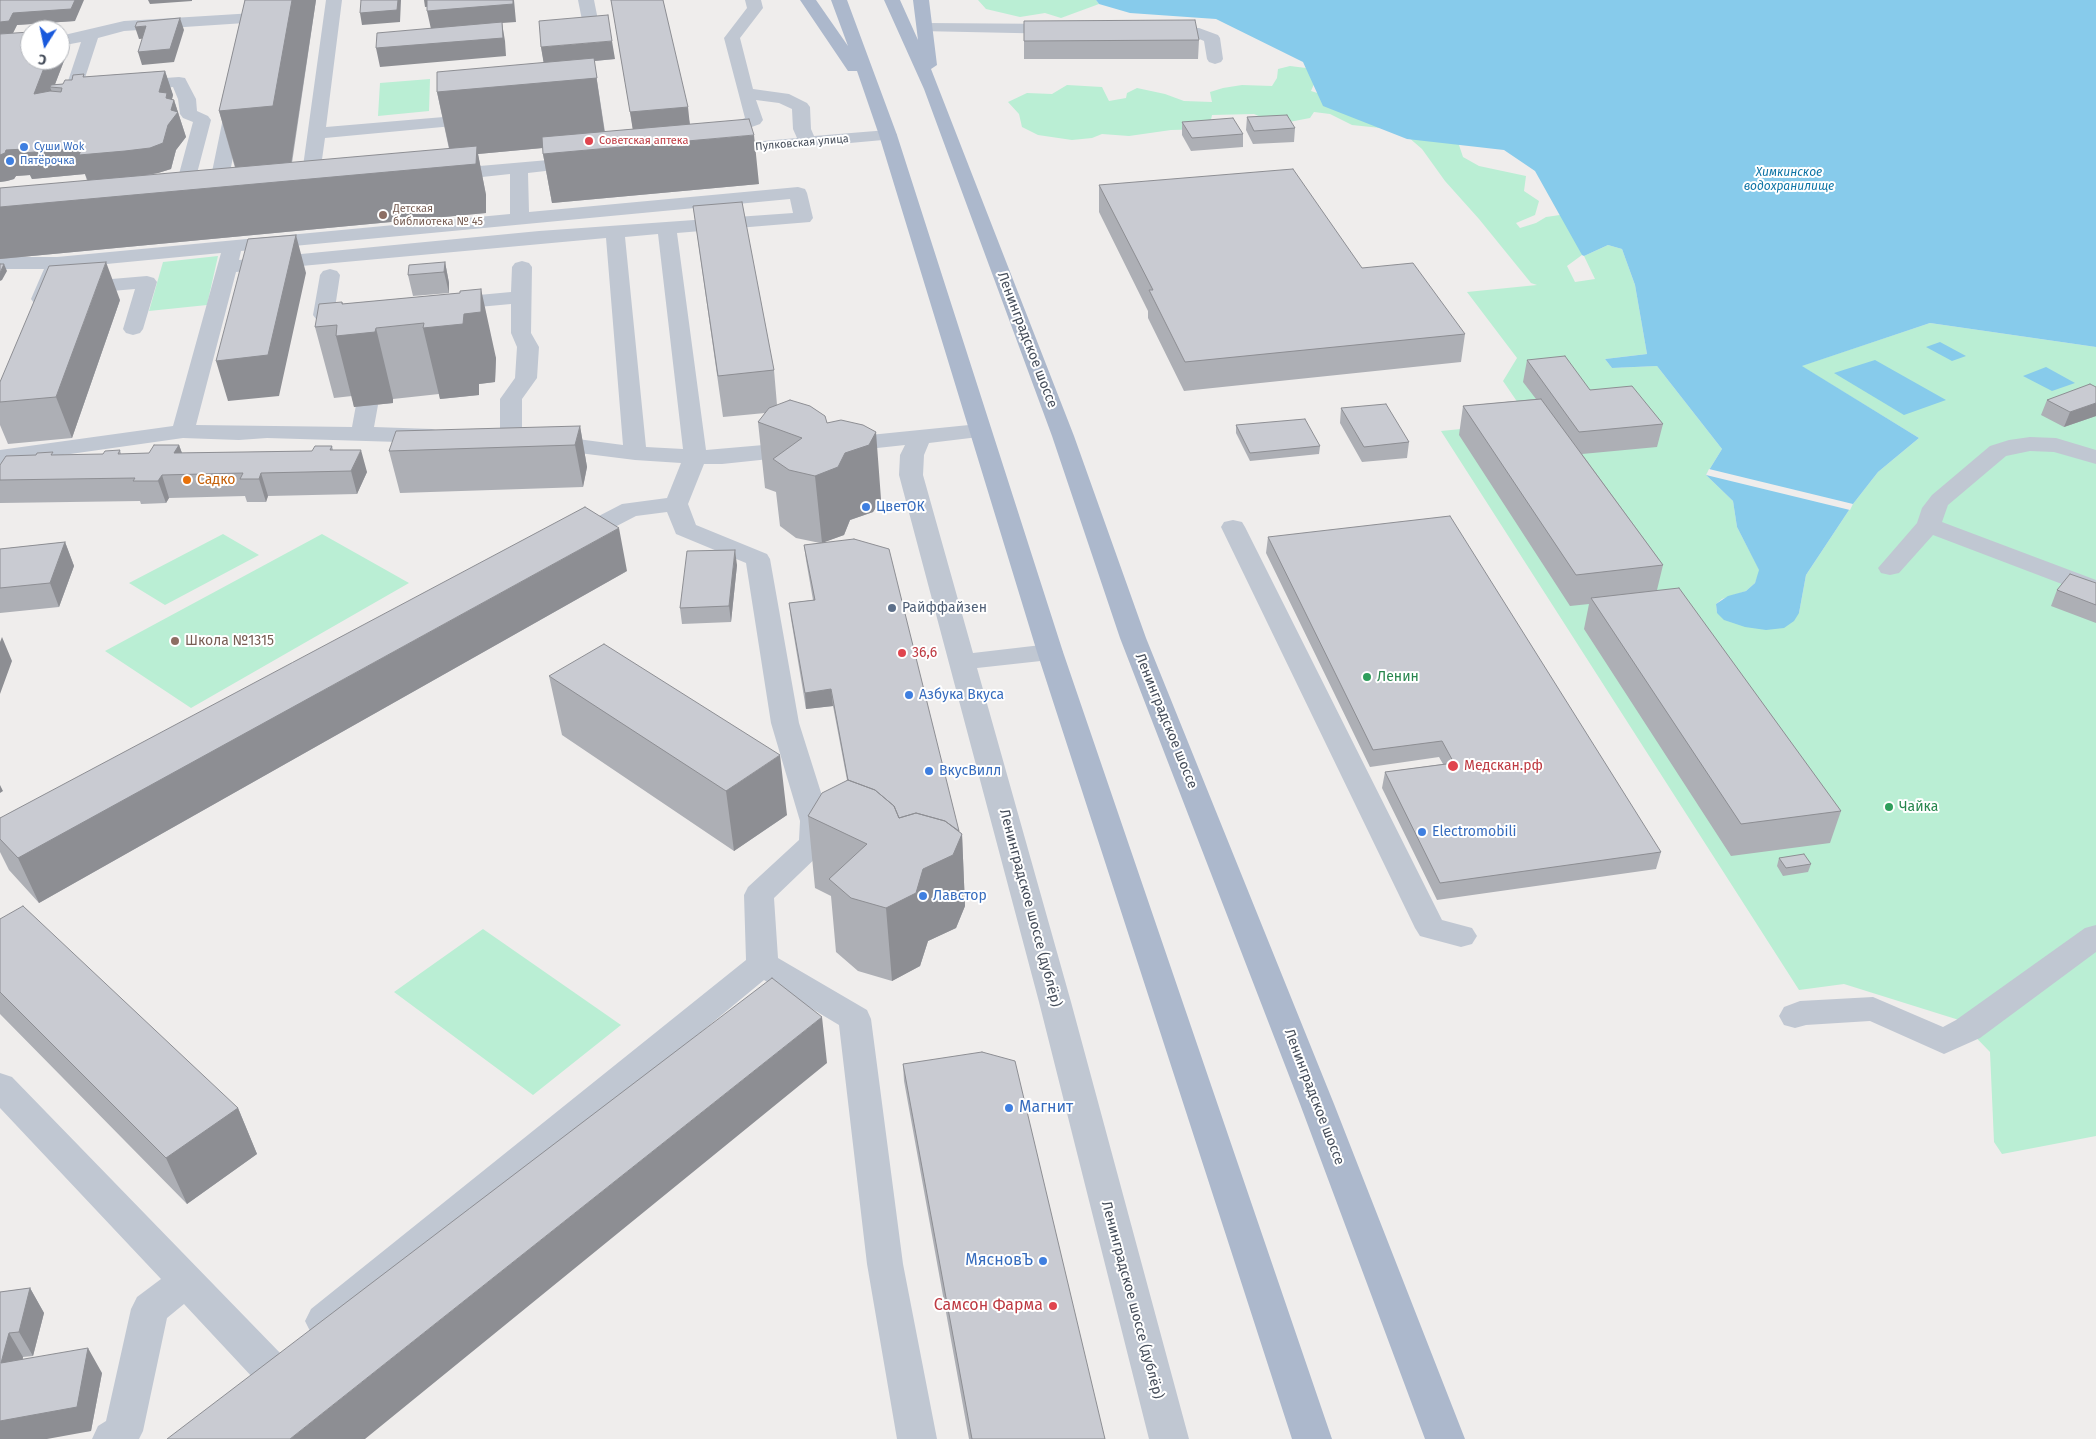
<!DOCTYPE html>
<meta charset="utf-8">
<style>
body{margin:0}
#map{position:relative;width:2096px;height:1439px;overflow:hidden;background:#efedec;font-family:"Fira Sans",sans-serif}
canvas{display:block}
.north{position:absolute;left:20px;top:20px;width:50px;height:50px;box-sizing:border-box;background:#fff;border:1px solid #b5b8bd;border-radius:50%;rotate:190deg;font-size:14px;font-weight:700;line-height:20px;text-align:center;color:#454d5a}
.north::after{content:'';display:block;margin:auto;width:18px;height:22px;background:#1959dc;clip-path:polygon(50% 0,100% 100%,50% 72%,0 100%)}
</style>
<div id="map">
<canvas width="2096" height="1439"></canvas>
<div class="north">С</div>
</div>
<script>
const context = document.querySelector('canvas').getContext('2d');
context.lineJoin = 'round';
function fillPath(path, color) {
  context.fillStyle = color;
  context.fill(path, 'evenodd');
}
function toPath(rows) {
  const path = new Path2D();
  for (const r of rows) {
    path.moveTo(r[0], r[1]);
    for (let i = 2; i < r.length; i += 2) path.lineTo(r[i], r[i + 1]);
  }
  return path;
}
function strokePath(path, color, width, dash) {
  context.strokeStyle = color;
  context.lineWidth = width;
  context.lineCap = dash ? 'butt' : 'round';
  context.setLineDash(dash || []);
  context.stroke(path);
}
function drawText(font, color, halo, rows, align = 'center') {
  context.font = font + ' "Fira Sans",sans-serif';
  context.lineWidth = 4;
  context.setLineDash([]);
  context.textBaseline = 'middle';
  context.strokeStyle = halo;
  context.fillStyle = color;
  for (const [text, x, y, turn = 0] of rows) {
    context.save();
    context.translate(x, y);
    context.rotate((+turn || 0) * Math.PI / 180);
    context.textAlign = isNaN(turn) ? turn : align;
    if (halo) context.strokeText(text, 0, 0);
    context.fillText(text, 0, 0);
    context.restore();
  }
}
const green = toPath([
 [978,0,1096,0,1099,4,1061,18,1045,13,1020,17,986,9],
 [1290,66,1306,68,1317,77,1311,91,1456,136,1463,157,1479,166,1526,176,1524,191,1539,201,1535,215,1516,223,1520,228,1536,223,1546,217,1567,214,1580,240,1582,255,1567,266,1575,282,1595,279,1584,256,1608,245,1622,249,1635,285,1647,354,1605,359,1612,368,1657,366,1722,449,1706,475,1733,501,1737,527,1760,571,1755,583,1746,591,1722,599,1716,604,1717,613,1799,613,1806,575,1853,504,1878,472,1919,438,1801,366,1930,323,2096,347,2096,1136,2002,1154,1994,1142,1990,1052,1959,1020,1844,984,1799,990,1441,431,1531,422,1503,381,1517,358,1467,292,1537,285,1531,283,1479,219,1445,181,1422,149,1400,130,1352,125,1330,114,1314,112,1310,118,1289,122,1268,120,1254,114,1212,115,1209,129,1171,130,1129,136,1102,134,1092,138,1072,140,1038,135,1022,127,1019,114,1008,102,1027,93,1052,94,1067,85,1102,87,1109,101,1126,98,1127,93,1137,88,1165,94,1184,101,1212,102,1210,92,1223,88,1242,85,1272,86,1277,78,1278,69],
 [430,79,429,111,378,116,380,83],
 [218,256,207,305,149,311,163,262],
 [223,534,259,555,165,605,129,583],
 [322,534,409,583,191,708,105,651],
 [483,929,621,1025,533,1095,394,992]
]);
const water = toPath([
 [1096,0,2096,0,2096,347,1930,323,1802,366,1919,438,1878,472,1853,504,1806,575,1799,613,1794,621,1784,628,1766,630,1745,627,1724,620,1717,613,1716,604,1728,596,1746,591,1755,583,1759,570,1737,527,1733,501,1706,475,1722,449,1657,366,1612,368,1605,359,1647,354,1635,285,1622,249,1608,245,1584,256,1582,255,1535,171,1504,150,1407,139,1323,106,1303,62,1216,19,1130,13,1099,4],
 [1940,342,1966,356,1952,361,1926,347],
 [1875,360,1946,400,1904,415,1834,373],
 [2046,367,2075,383,2052,391,2023,376]
]);
const pier = toPath([
 [1709,469,1853,504,1850,510,1706,475]
]);
const minor = toPath([
 [326,0,342,0,326,127,479,114,485,115,488,119,485,123,325,138,318,188,316,192,309,194,302,192,300,188,326,0],
 [578,0,594,0,599,25,597,28,591,30,585,28,583,25,578,0],
 [745,0,761,0,763,8,740,38,753,89,789,94,807,103,810,107,811,129,814,136,888,130,894,131,897,135,894,139,718,155,712,154,709,150,712,146,718,145,797,138,793,129,792,109,779,103,756,100,763,120,760,124,738,132,715,134,709,133,706,129,709,125,735,122,745,118,724,38,747,8,745,0],
 [254,13,260,15,262,18,257,40,255,43,249,45,243,43,241,40,245,23,124,31,98,38,83,84,179,77,185,78,196,99,197,111,208,116,211,120,190,200,188,204,181,206,174,204,172,200,193,122,183,118,180,114,178,99,173,87,73,95,67,94,65,90,81,42,60,46,60,36,124,21,254,13],
 [926,23,1062,24,1068,26,1070,29,1068,32,1062,34,920,31,918,28,920,25,926,23],
 [1160,27,1199,28,1218,35,1220,38,1223,59,1221,62,1215,64,1209,62,1207,59,1204,41,1197,38,1154,35,1152,32,1154,29,1160,27],
 [235,99,241,100,244,104,225,196,223,200,216,202,209,200,207,196,226,104,229,100,235,99],
 [583,157,589,158,592,162,589,166,528,173,529,212,798,187,805,189,807,193,813,218,810,222,677,233,706,450,798,442,806,444,809,449,806,454,798,456,722,464,704,464,688,504,696,525,767,554,770,559,799,723,830,821,828,844,823,851,774,898,778,958,867,1010,871,1019,903,1264,937,1439,897,1439,867,1264,839,1025,764,980,337,1333,324,1338,311,1333,305,1321,311,1309,746,960,744,895,748,887,799,840,800,821,771,723,746,563,676,534,667,512,636,516,584,543,575,545,566,543,563,538,566,533,622,504,667,498,681,463,635,460,547,449,539,447,536,442,539,437,547,435,623,445,606,238,236,272,196,425,352,427,356,405,359,400,367,398,375,400,378,405,374,427,432,429,440,431,443,436,440,441,432,443,267,438,239,440,183,438,0,464,0,450,173,426,221,253,65,268,51,299,48,303,41,305,34,303,31,299,44,269,0,269,0,257,57,257,510,214,510,174,445,181,439,179,436,175,439,171,445,169,583,157],
 [790,199,793,213,539,231,239,260,241,251,790,199],
 [658,234,683,449,646,447,625,237,658,234],
 [522,261,529,263,532,267,531,333,539,347,537,378,522,399,522,439,519,444,511,446,503,444,500,439,500,399,515,378,517,347,511,333,511,304,446,310,439,308,436,304,439,300,446,298,511,292,512,267,515,263,522,261],
 [330,269,337,271,340,275,335,308,348,307,355,309,358,313,355,317,323,321,316,319,313,315,320,275,323,271,330,269],
 [147,276,154,278,157,282,143,329,140,333,133,335,126,333,123,329,135,289,76,294,69,292,66,288,69,284,76,282,147,276],
 [979,424,987,426,990,431,987,436,929,443,924,455,923,475,973,653,1050,644,1059,646,1063,652,1059,658,1050,660,977,668,1071,1002,1189,1439,1149,1439,1039,1002,899,475,900,455,905,445,840,452,832,450,829,445,832,440,840,438,979,424],
 [2030,437,2056,438,2096,450,2096,464,2054,452,2030,451,2006,456,1948,505,1942,522,2096,580,2096,597,1933,535,1899,573,1890,575,1881,573,1878,568,1917,523,1922,508,1932,495,1990,446,2009,440,2030,437],
 [1233,520,1242,522,1245,527,1442,920,1472,928,1477,936,1472,944,1461,947,1431,939,1420,936,1415,928,1221,527,1224,522,1233,520],
 [2096,925,2096,952,1980,1038,1944,1054,1870,1021,1806,1025,1795,1028,1784,1025,1779,1016,1784,1007,1800,1001,1873,997,1943,1027,1956,1020,2085,928,2096,925],
 [0,1073,12,1077,282,1355,287,1367,282,1379,268,1384,254,1379,184,1304,167,1318,143,1431,139,1439,92,1439,98,1426,106,1421,131,1309,137,1297,161,1279,0,1108,0,1073]
]);
const major = toPath([
 [800,0,816,0,848,46,831,0,847,0,897,135,1063,652,1332,1439,1292,1439,1037,652,879,135,857,71,848,71,800,0],
 [884,0,900,0,918,40,913,0,929,0,937,65,931,69,1074,436,1146,638,1334,1104,1465,1439,1425,1439,1300,1104,1120,638,1052,436,924,89,884,0]
]);
const wall = toPath([
 [0,0,75,21,17,25,13,33,67,53,55,84,63,84,72,80,85,77,165,71,173,95,172,99,174,100,186,137,176,150,171,169,158,173,144,176,235,168,219,111,245,0,316,0,292,163,449,149,437,92,544,63,541,47,615,59,594,61,605,132,633,129,611,0,663,0,690,124,759,184,552,203,543,154,543,148,478,154,486,195,486,213,0,259,0,188,87,181,85,174,32,179,30,175,16,176,14,179,7,181,0,182],
 [1024,21,1199,40,1198,59,1024,59],
 [1247,117,1295,128,1294,142,1253,144,1246,130],
 [1182,122,1243,134,1243,147,1191,151,1182,135],
 [1099,185,1465,334,1461,362,1184,391,1148,318,1148,311,1099,212],
 [693,206,774,370,777,405,827,423,881,499,873,512,850,520,844,535,824,542,959,831,962,834,965,906,956,928,928,941,920,966,892,981,858,971,836,952,831,896,815,888,808,816,847,780,833,706,806,709,791,619,789,603,813,600,806,560,804,545,820,543,796,538,780,526,776,492,765,488,758,422,765,413,723,417],
 [445,262,449,283,449,293,413,296,408,275],
 [460,293,496,358,495,382,479,384,479,395,440,399,439,394,393,399,393,403,354,407,352,396,334,398,315,327,342,302,343,304],
 [120,300,72,438,8,444,0,425,0,382],
 [1527,360,1663,424,1657,447,1582,454,1663,565,1657,590,1841,811,1830,843,1731,856,1584,629,1589,604,1570,606,1459,435,1463,406,1536,399,1523,382],
 [2096,387,2096,416,2064,427,2041,415,2047,400],
 [1341,408,1409,442,1407,458,1362,462,1340,423],
 [1236,425,1320,446,1319,454,1250,461,1236,433],
 [580,426,587,467,583,487,400,493,389,451],
 [179,445,182,453,312,451,332,446,333,450,367,472,357,494,268,496,266,502,247,502,245,496,169,498,166,503,141,504,140,501,0,503,0,465,103,454,120,450,121,454,149,453],
 [1268,537,1661,852,1656,869,1437,900,1382,788,1385,772,1443,764,1439,757,1370,767,1266,553],
 [65,542,74,566,59,607,0,613,0,549],
 [737,565,731,622,682,624,680,608],
 [627,571,39,903,9,870,0,852,0,818],
 [2096,583,2096,623,2051,606,2057,590],
 [549,676,787,815,734,851,562,735],
 [1779,858,1811,864,1808,872,1783,876,1777,866],
 [0,919,238,1108,257,1154,187,1204,0,1014],
 [903,1064,1105,1439,969,1439,904,1081],
 [30,1288,44,1313,33,1356,23,1357,23,1359,102,1373,91,1431,0,1439,0,1292]
]);
const shadedWall = toPath([
 [75,0,84,0,75,21,17,25,13,33,0,34,0,22,13,13],
 [148,0,192,0,192,1,150,4],
 [292,0,316,0,290,171,238,176,219,111],
 [398,0,401,0,400,22,362,25,360,13],
 [424,0,447,0,448,5,425,7],
 [514,0,516,22,502,23,505,41,506,56,380,67,376,48,431,29,427,11],
 [180,18,184,30,174,62,142,65,138,52],
 [44,24,47,30,42,30],
 [146,26,150,38,139,39,135,27],
 [60,33,67,53,54,87,50,87,52,92,34,94,47,60,60,60],
 [612,41,615,59,594,61,606,142,478,154,486,195,486,213,0,259,0,207,451,156,437,92,544,65,541,47],
 [165,71,173,95,171,103,174,100,186,137,176,150,171,169,158,173,134,177,88,181,85,174,32,179,30,175,16,176,14,179,7,181,0,182,0,155,6,150,159,92],
 [688,107,690,126,633,131,630,112],
 [754,135,759,184,552,203,543,154],
 [296,235,306,273,279,396,228,401,216,361],
 [106,262,120,300,72,438,56,397],
 [445,262,449,283,449,293,444,272],
 [4,264,7,271,2,280,0,281,0,273],
 [481,289,496,358,495,382,479,384,479,395,440,399,423,328,464,314],
 [342,302,351,334,376,328,393,399,393,403,354,407,336,336],
 [2096,403,2096,416,2064,427,2070,412],
 [580,426,587,467,583,487,575,445],
 [876,432,881,499,873,512,850,520,844,535,822,543,815,476,845,453],
 [179,445,187,467,174,453],
 [361,450,367,472,357,494,351,471],
 [261,473,268,496,266,502,259,479],
 [162,475,169,498,166,503,158,481],
 [619,528,627,571,39,903,18,858],
 [65,542,74,566,59,607,50,583],
 [735,550,737,565,731,622,729,606],
 [2,637,12,661,0,694,0,642],
 [831,689,833,706,806,709,805,693],
 [780,755,787,815,734,851,726,791],
 [0,785,3,791,0,793],
 [962,834,965,906,956,928,928,941,920,966,892,981,886,908,923,869],
 [822,1017,827,1063,365,1439,290,1439],
 [238,1108,257,1154,187,1204,166,1158],
 [30,1288,44,1313,33,1356,19,1332],
 [9,1333,23,1357,16,1387,1,1363],
 [88,1348,102,1373,91,1431,47,1439,0,1439,0,1421]
]);
const building = toPath([
 [0,0,75,0,71,9,13,13,9,21,0,22,0,0],
 [245,0,292,0,273,106,219,111,245,0],
 [361,0,398,0,397,10,360,13,361,0],
 [427,0,513,0,513,4,427,11,427,0],
 [611,0,663,0,688,107,630,112,611,0],
 [608,15,612,41,541,47,539,21,608,15],
 [180,18,170,49,138,52,146,26,135,27,137,22,180,18],
 [1195,20,1199,40,1024,41,1024,21,1195,20],
 [502,22,503,38,376,48,377,33,502,22],
 [34,24,44,24,42,30,32,30,34,24],
 [30,32,30,60,47,60,34,94,50,91,61,92,62,88,50,87,51,85,63,84,65,80,72,80,73,75,84,74,83,77,165,71,159,92,167,93,166,98,174,100,171,110,178,112,168,125,163,143,150,148,125,151,79,155,82,148,23,153,25,149,6,150,5,153,0,155,0,34,30,32],
 [594,58,597,78,437,92,437,72,594,58],
 [1287,115,1295,128,1254,131,1247,117,1287,115],
 [1233,118,1243,134,1192,138,1182,122,1233,118],
 [749,119,754,135,543,154,542,137,749,119],
 [477,146,476,164,0,207,0,188,477,146],
 [1293,169,1362,268,1413,263,1465,334,1185,362,1149,290,1153,290,1099,185,1293,169],
 [742,202,774,370,718,376,693,206,742,202],
 [296,235,268,355,216,361,248,239,296,235],
 [106,262,56,397,0,402,0,382,49,266,106,262],
 [445,262,444,272,408,275,409,265,445,262],
 [0,264,4,264,0,273,0,264],
 [481,289,481,312,464,314,463,324,423,328,424,323,376,328,375,332,336,336,337,325,315,327,319,304,342,302,342,304,460,293,460,291,481,289],
 [1565,356,1590,390,1632,386,1663,424,1579,432,1527,360,1565,356],
 [2090,384,2096,387,2096,403,2070,412,2047,400,2090,384],
 [1541,399,1663,565,1576,575,1463,406,1541,399],
 [790,400,810,406,825,416,827,423,841,420,863,425,876,432,869,445,845,453,838,467,815,476,789,470,773,459,802,438,758,422,769,408,790,400],
 [1386,404,1409,442,1364,447,1341,408,1386,404],
 [1305,419,1320,446,1250,453,1236,425,1305,419],
 [580,426,575,445,389,451,396,431,580,426],
 [154,445,179,445,174,453,312,451,315,446,332,446,330,450,361,450,351,471,261,473,259,479,240,479,243,473,162,475,158,481,133,481,135,478,0,480,0,465,6,456,36,455,37,453,53,452,51,455,103,454,105,451,120,450,118,454,149,453,154,445],
 [585,507,619,528,18,858,0,839,0,818,585,507],
 [1450,516,1661,852,1440,883,1385,772,1454,763,1442,741,1373,750,1268,537,1450,516],
 [854,539,889,549,959,831,945,821,916,813,899,818,894,806,875,790,848,780,831,689,805,693,789,603,815,600,804,545,854,539],
 [65,542,50,583,0,588,0,549,65,542],
 [735,550,729,606,680,608,687,551,735,550],
 [2070,574,2096,583,2096,605,2057,590,2070,574],
 [1679,588,1841,811,1741,824,1591,598,1679,588],
 [604,644,780,755,726,791,549,676,604,644],
 [848,780,875,790,894,806,899,818,916,813,945,821,962,834,953,855,923,869,916,893,886,908,851,898,829,879,867,844,808,816,822,793,848,780],
 [1804,854,1811,864,1786,868,1779,858,1804,854],
 [23,906,238,1108,166,1158,0,992,0,919,23,906],
 [772,978,822,1017,290,1439,167,1439,772,978],
 [982,1052,1015,1061,1105,1439,972,1439,903,1064,982,1052],
 [30,1288,19,1332,9,1333,1,1363,88,1348,77,1407,0,1421,0,1292,30,1288]
]);
const markers = [
 [589,141,5,"#e0444e"],
 [24,147,5,"#3f7fe0"],
 [10,161,5,"#3f7fe0"],
 [383,215,5,"#8d6e63"],
 [187,480,5,"#e8710a"],
 [866,507,5,"#3f7fe0"],
 [892,608,5,"#5c6f8a"],
 [175,641,5,"#8d6e63"],
 [902,653,5,"#e0444e"],
 [1367,677,5,"#2e9e5b"],
 [909,695,5,"#3f7fe0"],
 [1453,766,6,"#e0444e"],
 [929,771,5,"#3f7fe0"],
 [1889,807,5,"#2e9e5b"],
 [1422,832,5,"#3f7fe0"],
 [923,896,5,"#3f7fe0"],
 [1009,1108,5,"#3f7fe0"],
 [1043,1261,5,"#3f7fe0"],
 [1053,1306,5,"#e0444e"]
];
const farHealthnames = [
 ["Советская аптека",599,141]
];
const farStreetnames = [
 ["Пулковская улица",802,143,-5]
];
const farShopnames = [
 ["Суши Wok",34,147],
 ["Пятёрочка",20,161]
];
const farEducationnames = [
 ["Детская",393,209],
 ["библиотека № 45",393,222]
];
const farWaternames = [
 ["Химкинское",1789,173],
 ["водохранилище",1789,187]
];
const streetNames = [
 ["Ленинградское шоссе",1027,340,69],
 ["Ленинградское шоссе",1166,721,68],
 ["Ленинградское шоссе (дублёр)",1030,908,75],
 ["Ленинградское шоссе",1314,1097,69],
 ["Ленинградское шоссе (дублёр)",1132,1300,75]
];
const foodNames = [
 ["Садко",197,480]
];
const shopNames = [
 ["ЦветОК",876,507],
 ["Азбука Вкуса",919,695],
 ["ВкусВилл",939,771],
 ["Electromobili",1432,832],
 ["Лавстор",933,896]
];
const serviceNames = [
 ["Райффайзен",902,608]
];
const educationNames = [
 ["Школа №1315",185,641]
];
const healthNames = [
 ["36,6",912,653],
 ["Медскан.рф",1464,766]
];
const leisureNames = [
 ["Ленин",1377,677],
 ["Чайка",1899,807]
];
const nearShopnames = [
 ["Магнит",1019,1108],
 ["МясновЪ",1033,1261,"right"]
];
const nearHealthnames = [
 ["Самсон Фарма",1043,1306]
];
fillPath(green, '#baeed4');
fillPath(water, '#87cbeb');
fillPath(pier, '#efedec');
fillPath(minor, '#c0c7d2');
fillPath(major, '#acb8cc');
fillPath(wall, '#adafb5');
fillPath(shadedWall, '#8d8e93');
fillPath(building, '#c9cbd2');
strokePath(building, '#8d8e93', 1);
for (const [x, y, r, color] of markers) {
  const dot = new Path2D();
  dot.arc(x, y, r, 0, 2 * Math.PI);
  context.fillStyle = color;
  context.fill(dot);
  strokePath(dot, '#fff', 2);
}
drawText('11px', '#be3a42', '#fff', farHealthnames, 'left');
drawText('11px', '#454d5a', '#fff', farStreetnames);
drawText('11px', '#366cbe', '#fff', farShopnames, 'left');
drawText('11px', '#785e54', '#fff', farEducationnames, 'left');
drawText('italic 12px', '#0d74a5', '#fff', farWaternames);
drawText('14px', '#454d5a', '#fff', streetNames);
drawText('14px', '#c56008', '#fff', foodNames, 'left');
drawText('14px', '#366cbe', '#fff', shopNames, 'left');
drawText('14px', '#4e5e75', '#fff', serviceNames, 'left');
drawText('14px', '#785e54', '#fff', educationNames, 'left');
drawText('14px', '#be3a42', '#fff', healthNames, 'left');
drawText('14px', '#27864d', '#fff', leisureNames, 'left');
drawText('16px', '#366cbe', '#fff', nearShopnames, 'left');
drawText('16px', '#be3a42', '#fff', nearHealthnames, 'right');
</script>
